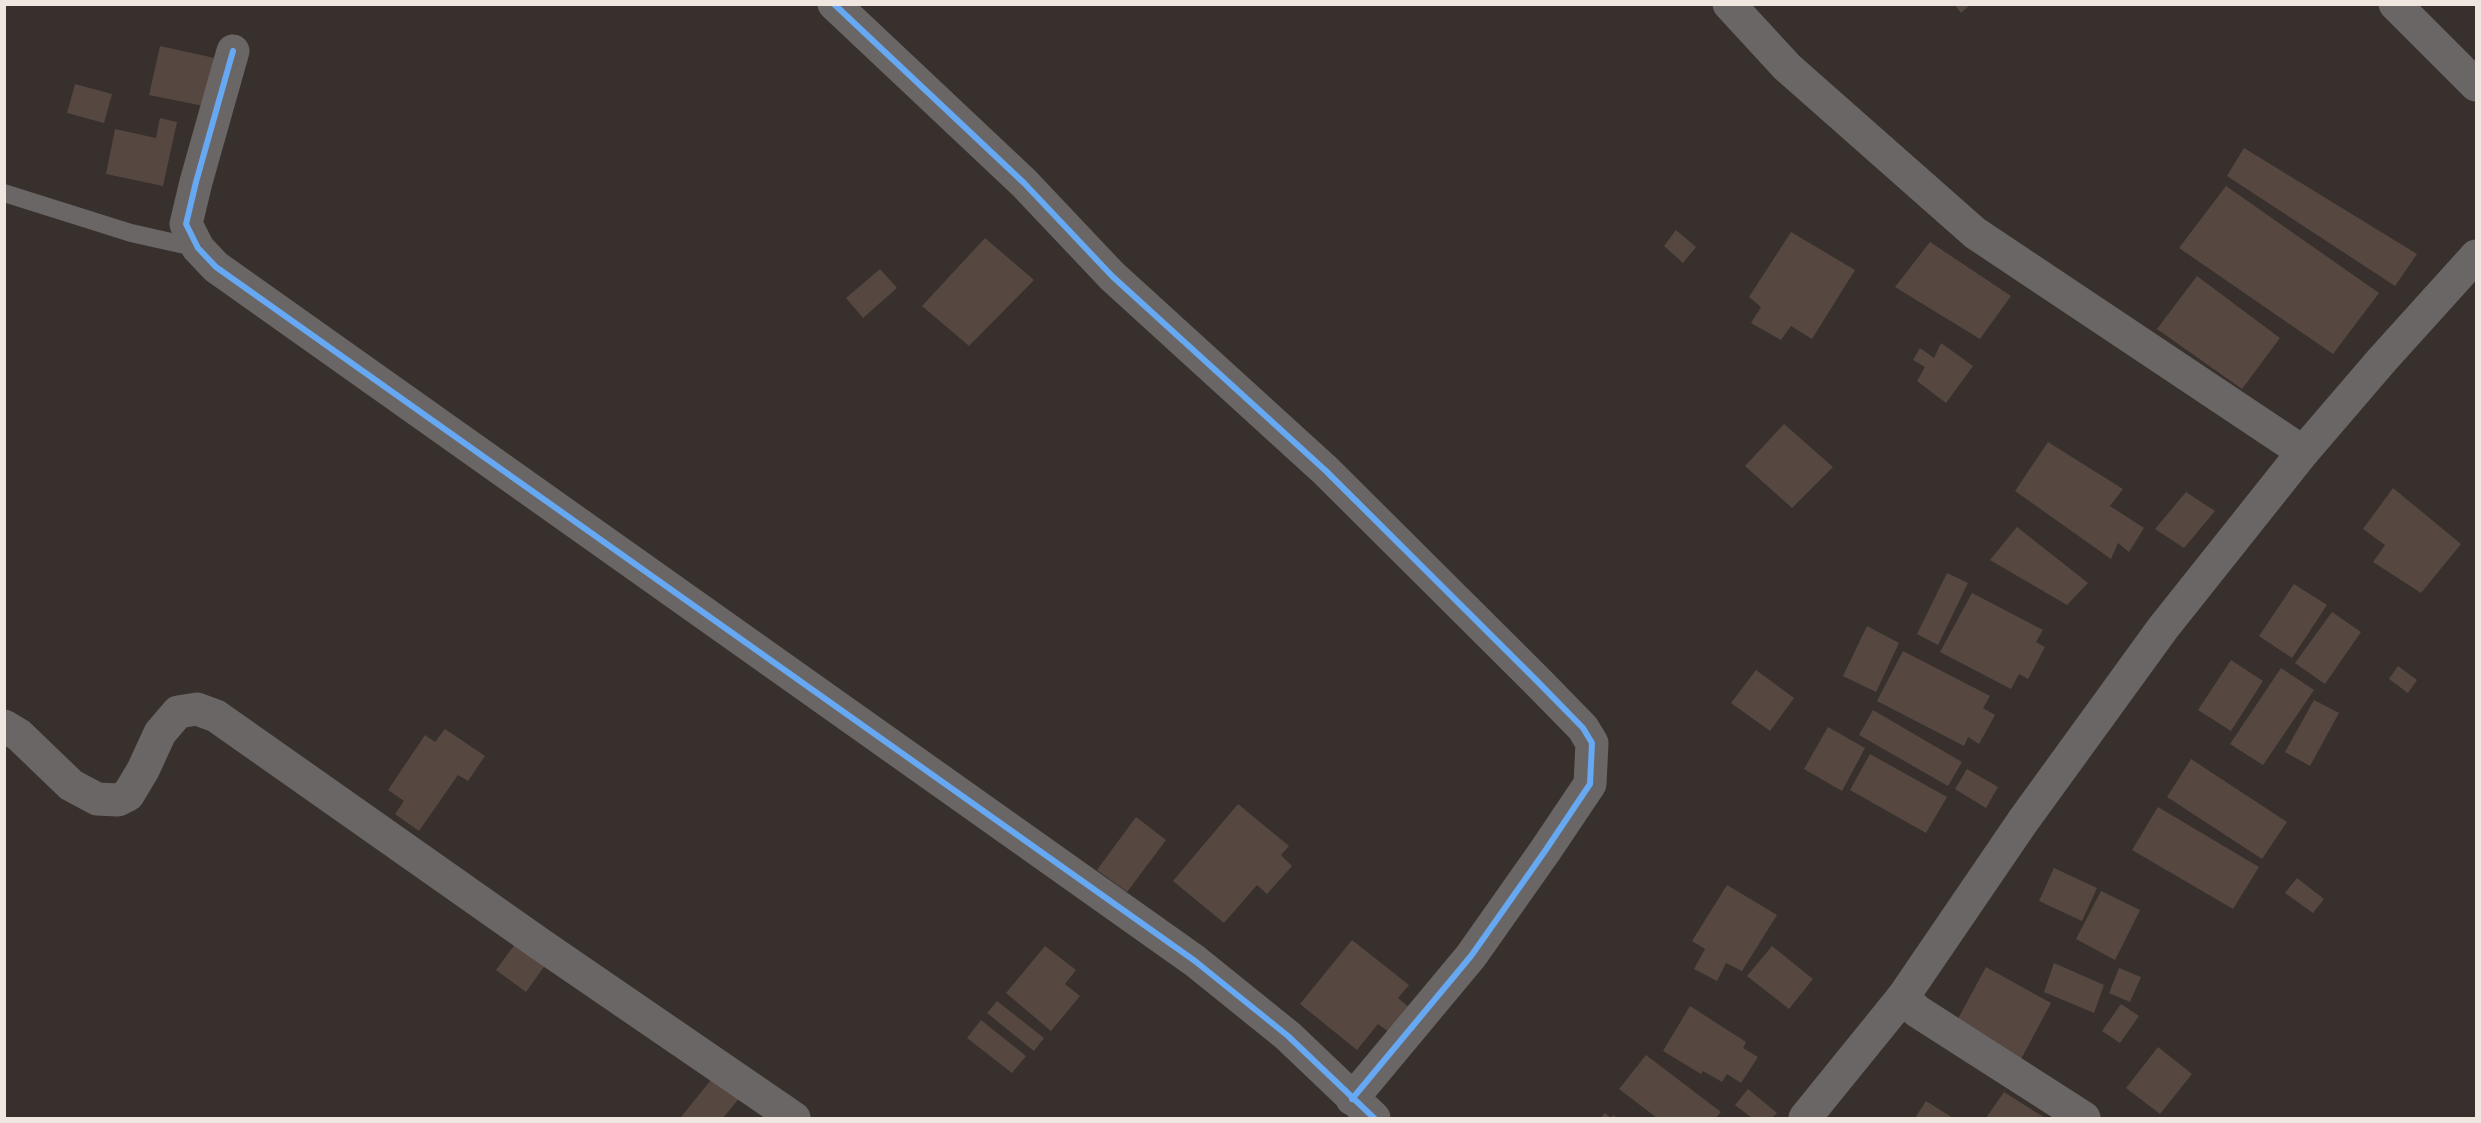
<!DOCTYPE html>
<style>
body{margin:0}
#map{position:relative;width:2481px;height:1123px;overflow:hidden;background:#38302c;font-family:"IBM Plex Serif",serif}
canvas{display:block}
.frame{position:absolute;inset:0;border:6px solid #f0e6e0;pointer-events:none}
</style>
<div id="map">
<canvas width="2481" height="1123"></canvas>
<div class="frame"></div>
</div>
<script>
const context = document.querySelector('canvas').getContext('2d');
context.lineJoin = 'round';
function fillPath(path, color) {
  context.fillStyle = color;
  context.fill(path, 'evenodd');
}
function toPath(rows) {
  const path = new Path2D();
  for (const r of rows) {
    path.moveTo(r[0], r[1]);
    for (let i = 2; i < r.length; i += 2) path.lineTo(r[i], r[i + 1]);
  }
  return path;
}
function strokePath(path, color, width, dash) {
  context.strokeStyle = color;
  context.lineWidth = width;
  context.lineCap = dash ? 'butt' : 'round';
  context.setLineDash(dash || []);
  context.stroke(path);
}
const building = toPath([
 [1954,4,1971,4,1961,13],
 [160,46,219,59,209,107,149,95],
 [75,84,112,94,104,123,67,113],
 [160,118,177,122,163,186,106,174,115,129,156,138],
 [2244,148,2417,254,2395,286,2227,176],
 [2226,186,2379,293,2333,354,2179,248],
 [1676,230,1696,247,1683,263,1664,246],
 [1791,232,1855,270,1812,339,1791,326,1781,340,1751,323,1761,307,1749,297],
 [985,238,1034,280,969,346,922,306],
 [1930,242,2011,296,1980,339,1895,287],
 [880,269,897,288,863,318,846,298],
 [2197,276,2280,338,2242,389,2157,329],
 [1941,343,1973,366,1946,403,1917,381,1925,367,1913,360,1920,348,1934,358],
 [1784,424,1833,467,1792,508,1745,466],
 [2048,442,2123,489,2110,506,2144,528,2129,552,2118,543,2111,559,2015,491],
 [2393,488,2461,544,2421,593,2373,562,2385,545,2363,529],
 [2186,492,2215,511,2184,548,2155,529],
 [2017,527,2088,583,2067,605,1990,560],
 [1947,573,1968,583,1938,645,1917,634],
 [2294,584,2327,605,2292,658,2259,636],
 [1972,593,2043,630,2036,642,2045,647,2028,679,2019,674,2011,689,1940,652],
 [2332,612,2361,632,2325,684,2295,663],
 [1867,626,1899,643,1876,692,1843,676],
 [1903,651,1990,696,1983,708,1995,715,1979,744,1968,737,1964,746,1877,701],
 [2231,660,2263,681,2231,731,2198,710],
 [2398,666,2417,680,2408,693,2389,679],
 [2281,668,2314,690,2263,765,2230,744],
 [1756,670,1794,698,1770,731,1731,703],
 [2314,700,2339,713,2310,766,2285,752],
 [1873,710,1962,762,1948,786,1859,735],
 [1828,727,1865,748,1842,791,1804,769],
 [445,729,485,756,468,781,458,775,419,831,395,814,404,801,388,790,425,735,435,742],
 [1870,754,1947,797,1926,833,1850,790],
 [2191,759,2287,822,2262,859,2167,797],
 [1967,769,1998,787,1986,808,1955,789],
 [1238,804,1289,846,1281,855,1292,866,1267,894,1257,885,1224,923,1173,881],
 [2158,807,2259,867,2233,909,2132,850],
 [1136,817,1166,840,1127,892,1097,870],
 [2054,868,2097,888,2082,921,2039,901],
 [2297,878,2324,899,2313,913,2285,893],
 [1727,885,1777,915,1742,971,1726,963,1717,981,1694,969,1705,949,1692,941],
 [2101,891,2140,910,2115,960,2076,939],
 [521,936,551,957,526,992,496,970],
 [1352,940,1409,985,1398,998,1410,1008,1389,1032,1378,1024,1357,1050,1300,1004],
 [1045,946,1076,970,1065,984,1080,996,1051,1031,1006,993],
 [1772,946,1813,979,1789,1009,1747,976],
 [2054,963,2104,985,2094,1013,2044,992],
 [1986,967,2051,1003,2020,1061,1954,1026],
 [2119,968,2141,977,2130,1002,2109,993],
 [997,1001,1044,1038,1034,1051,987,1013],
 [2121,1004,2139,1016,2120,1043,2102,1031],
 [1690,1006,1746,1042,1743,1048,1758,1057,1741,1083,1727,1074,1722,1082,1703,1071,1701,1074,1663,1051],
 [981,1020,1026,1056,1012,1073,967,1038],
 [2158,1047,2192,1074,2160,1114,2126,1088],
 [1646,1055,1721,1112,1716,1118,1657,1118,1619,1089],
 [715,1075,741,1096,723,1118,683,1118,681,1117],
 [1748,1089,1777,1113,1772,1118,1752,1118,1735,1105],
 [2004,1092,2045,1118,1986,1118],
 [1926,1101,1953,1118,1915,1118],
 [1605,1113,1611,1118,1613,1115,1617,1118,1600,1118]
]);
const service = toPath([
 [4,193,131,233,198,248]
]);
const minor = toPath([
 [834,4,1024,183,1112,276,1326,471,1537,681,1583,728,1592,743,1590,784,1545,851,1471,956,1352,1099],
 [1729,4,1787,67,1975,233,2303,452],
 [2395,4,2476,85],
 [233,51,196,182,186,224,198,248,216,267,1195,961,1288,1036,1374,1118],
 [4,726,19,735,71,785,97,799,118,800,128,795,143,770,160,733,178,712,197,709,216,716,540,944,794,1118],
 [1903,997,1917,1011,2084,1118]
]);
const tertiary = toPath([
 [1805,1118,1903,997,2023,821,2163,628,2303,452,2382,360,2476,256]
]);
const cycleway = toPath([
 [834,4,1024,183,1112,276,1326,471,1537,681,1583,728,1592,743,1590,784,1545,851,1471,956,1352,1099],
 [233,51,196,182,186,224,198,248,216,267,1195,961,1288,1036,1374,1118]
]);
fillPath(building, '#564840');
strokePath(service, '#6a6666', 18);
strokePath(minor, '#6a6666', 33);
strokePath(tertiary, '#6a6666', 33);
strokePath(cycleway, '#66a8f1', 6);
</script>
